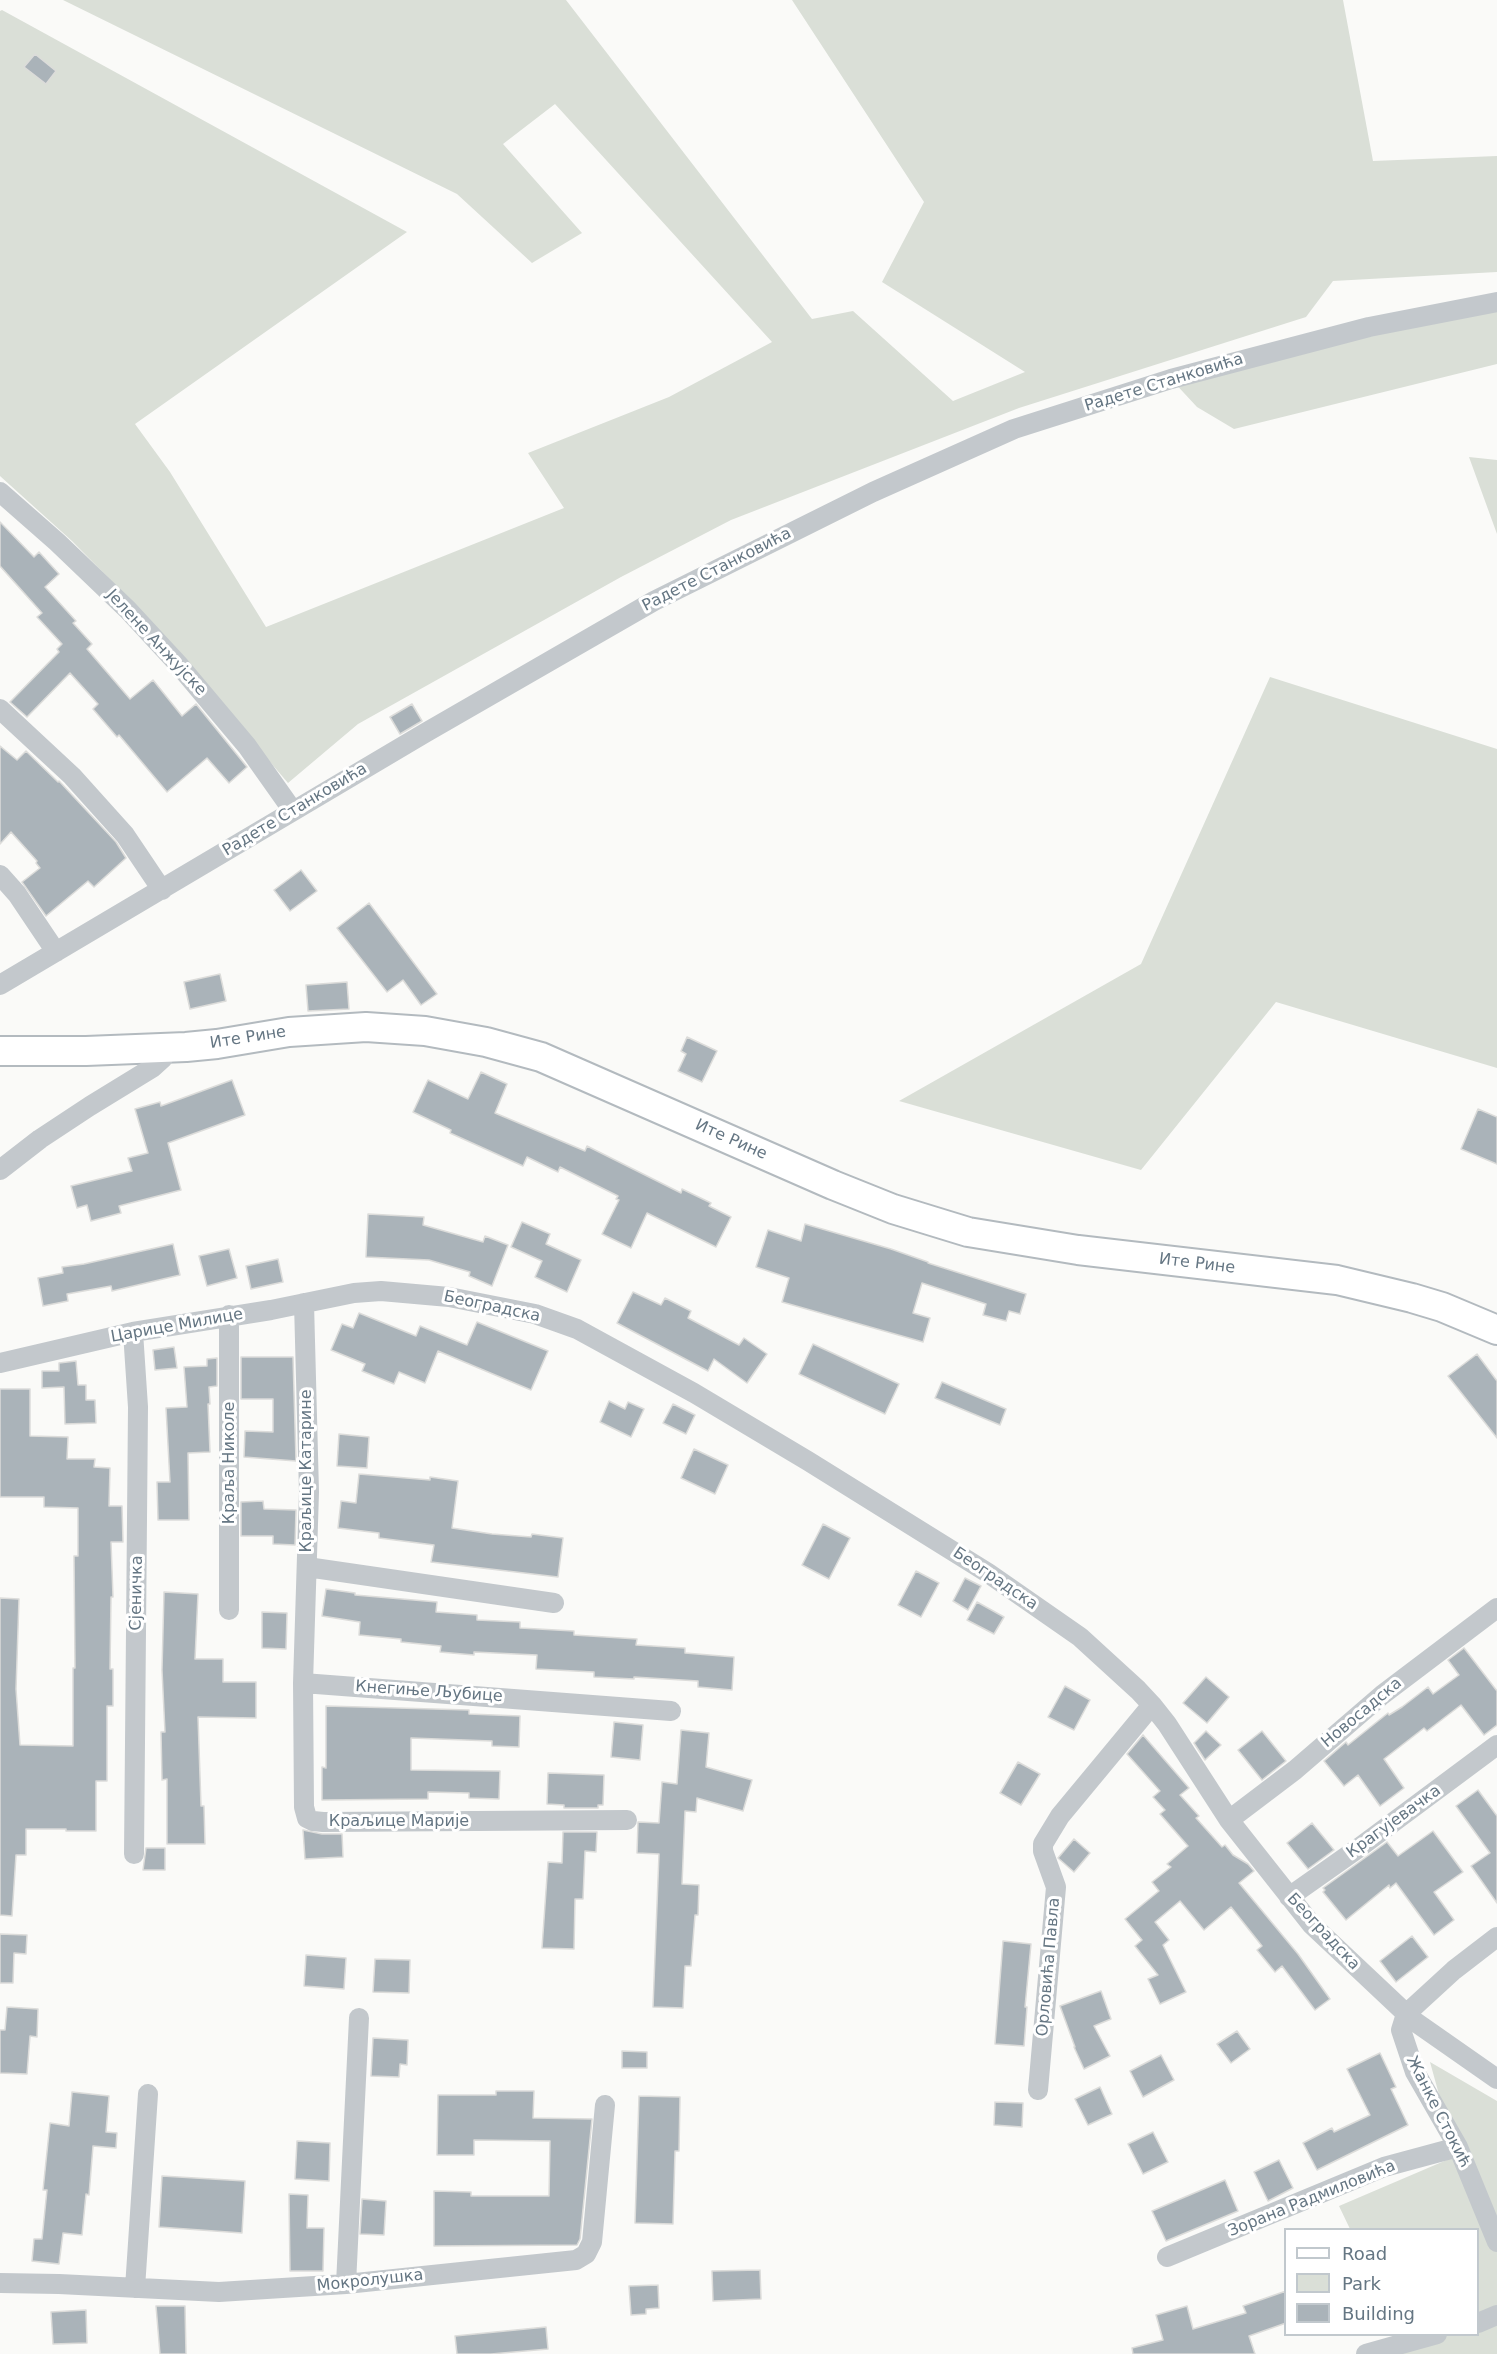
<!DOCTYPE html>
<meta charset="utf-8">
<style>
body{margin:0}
#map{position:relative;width:1497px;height:2354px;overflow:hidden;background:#fafaf8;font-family:"DejaVu Sans",sans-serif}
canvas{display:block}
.legend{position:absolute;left:1284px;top:2228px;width:195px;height:108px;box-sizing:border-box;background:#fff;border:2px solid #c1c8cd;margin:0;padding:8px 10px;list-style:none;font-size:18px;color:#657683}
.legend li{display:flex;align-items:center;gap:12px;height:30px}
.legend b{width:30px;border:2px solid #c1c8cd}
</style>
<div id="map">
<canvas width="1497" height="2354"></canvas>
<ul class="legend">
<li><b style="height:8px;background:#fff"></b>Road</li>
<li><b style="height:16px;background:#dadfd7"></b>Park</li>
<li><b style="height:16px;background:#aab3b9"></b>Building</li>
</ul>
</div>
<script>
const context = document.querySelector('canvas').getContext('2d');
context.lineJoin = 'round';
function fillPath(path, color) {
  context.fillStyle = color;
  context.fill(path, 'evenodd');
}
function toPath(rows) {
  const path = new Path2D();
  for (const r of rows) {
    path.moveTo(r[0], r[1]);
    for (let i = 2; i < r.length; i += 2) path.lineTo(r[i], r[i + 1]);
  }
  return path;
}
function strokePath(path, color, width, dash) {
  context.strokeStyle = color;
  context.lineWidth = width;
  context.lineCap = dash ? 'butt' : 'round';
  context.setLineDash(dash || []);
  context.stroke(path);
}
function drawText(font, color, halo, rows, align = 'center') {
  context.font = font + ' "DejaVu Sans",sans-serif';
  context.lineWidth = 6;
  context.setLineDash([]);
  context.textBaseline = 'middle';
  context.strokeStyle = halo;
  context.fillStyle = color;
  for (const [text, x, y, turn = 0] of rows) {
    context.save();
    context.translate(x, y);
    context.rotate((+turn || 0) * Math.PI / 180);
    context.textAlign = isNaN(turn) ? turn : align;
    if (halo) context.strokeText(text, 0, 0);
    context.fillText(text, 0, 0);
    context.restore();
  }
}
const green = toPath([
 [63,0,566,0,812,319,853,311,953,401,1025,372,882,282,924,202,792,0,1343,0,1373,161,1497,156,1497,272,1333,281,1306,317,1019,408,731,520,621,577,358,724,288,783,143,613,72,541,0,476,0,11,2,10,407,232,135,424,170,472,266,627,564,508,528,453,669,397,772,342,555,104,503,144,582,233,532,263,457,194],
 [1497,303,1497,364,1234,429,1197,407,1171,379],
 [1469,457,1497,460,1497,534],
 [1270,677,1497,749,1497,1068,1276,1002,1141,1170,899,1101,1141,964],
 [1430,2062,1497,2101,1497,2354,1384,2354,1400,2335,1478,2334,1478,2230,1350,2229,1339,2206,1456,2156]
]);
const building = toPath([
 [35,54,56,71,46,84,24,67,35,54],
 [0,522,34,557,39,552,59,574,45,587,76,621,73,623,92,644,87,649,130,699,153,680,182,716,196,704,247,767,229,783,207,758,167,792,119,735,117,737,93,709,98,704,70,673,27,717,10,702,59,652,57,649,62,644,37,617,42,613,0,566,0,522],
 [412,704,422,721,400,734,390,717,412,704],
 [0,746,17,760,26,751,58,782,59,781,116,842,126,858,94,887,88,881,46,916,22,882,40,868,36,863,37,861,11,832,0,844,0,746],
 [301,870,317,891,290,911,274,890,301,870],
 [369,903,437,994,421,1005,403,980,387,992,337,928,369,903],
 [220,974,226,1001,190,1009,184,982,220,974],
 [347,982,349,1009,308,1011,306,985,347,982],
 [687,1037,717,1051,702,1082,678,1071,686,1054,681,1051,687,1037],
 [481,1072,507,1084,495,1113,585,1151,587,1146,681,1193,682,1189,711,1203,709,1206,731,1217,716,1247,647,1213,631,1248,602,1234,619,1200,616,1199,618,1196,560,1167,558,1172,527,1157,523,1166,450,1133,451,1130,413,1112,428,1080,468,1099,481,1072],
 [232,1080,245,1115,168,1143,181,1190,119,1206,121,1213,91,1221,87,1205,77,1208,71,1186,132,1171,128,1158,148,1153,135,1109,160,1102,161,1106,232,1080],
 [1478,1109,1497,1117,1497,1164,1461,1149,1478,1109],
 [368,1214,424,1217,423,1225,483,1242,485,1236,508,1245,492,1286,469,1276,470,1272,429,1260,366,1257,368,1214],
 [522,1222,550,1234,546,1244,581,1260,567,1292,535,1277,542,1261,511,1247,522,1222],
 [805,1224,891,1249,928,1262,928,1263,1026,1294,1020,1314,1009,1311,1006,1321,983,1315,986,1304,922,1283,913,1313,930,1318,923,1342,782,1302,789,1278,756,1267,768,1230,801,1241,805,1224],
 [173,1244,180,1275,112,1291,111,1286,67,1294,68,1301,43,1306,38,1278,63,1273,62,1267,84,1264,173,1244],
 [229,1249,237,1278,207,1286,199,1256,229,1249],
 [278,1259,283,1282,251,1289,246,1266,278,1259],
 [633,1292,661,1305,665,1298,691,1311,688,1318,739,1345,744,1338,767,1354,747,1383,714,1359,708,1371,617,1323,633,1292],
 [359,1313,416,1336,420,1326,467,1345,477,1322,548,1351,531,1390,438,1351,425,1383,399,1372,394,1384,362,1371,365,1364,331,1350,342,1324,353,1328,359,1313],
 [813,1344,899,1384,885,1414,799,1374,813,1344],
 [174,1347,177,1368,155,1370,153,1350,174,1347],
 [1477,1354,1497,1381,1497,1438,1448,1376,1477,1354],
 [241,1357,293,1357,296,1461,244,1457,245,1431,273,1432,273,1399,241,1399,241,1357],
 [217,1358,217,1386,209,1387,210,1404,208,1404,210,1452,188,1453,189,1520,158,1520,157,1482,170,1482,166,1408,187,1407,184,1367,207,1366,207,1359,217,1358],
 [76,1361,78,1385,86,1385,86,1400,95,1400,96,1423,65,1424,64,1387,42,1388,42,1371,59,1371,59,1363,76,1361],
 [942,1382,1006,1409,1000,1425,935,1398,942,1382],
 [0,1389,30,1389,30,1436,68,1437,67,1459,95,1459,94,1467,110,1468,109,1506,122,1506,123,1542,111,1542,113,1597,111,1597,110,1669,113,1669,113,1706,107,1706,107,1781,96,1781,96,1831,66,1831,66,1829,26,1829,26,1855,16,1855,12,1916,0,1915,0,1598,19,1599,16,1689,20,1745,73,1746,73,1668,75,1668,74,1556,78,1556,78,1508,44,1507,44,1497,0,1497,0,1389],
 [609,1401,625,1409,628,1402,644,1409,631,1437,600,1422,609,1401],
 [673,1404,695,1415,686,1434,663,1423,673,1404],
 [339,1434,369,1437,367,1468,337,1466,339,1434],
 [694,1449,728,1465,715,1494,681,1478,694,1449],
 [359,1474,430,1480,430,1477,458,1481,452,1528,492,1534,531,1537,532,1534,563,1538,558,1577,431,1562,434,1545,379,1538,379,1533,338,1528,341,1501,356,1503,359,1474],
 [263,1501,264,1509,296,1510,295,1545,273,1544,273,1536,241,1536,241,1502,263,1501],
 [823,1524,850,1538,829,1579,802,1565,823,1524],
 [916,1571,939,1583,921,1617,898,1605,916,1571],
 [965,1578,981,1586,968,1610,953,1601,965,1578],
 [326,1589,355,1593,355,1595,437,1602,436,1612,477,1615,477,1620,520,1622,520,1628,574,1631,574,1635,637,1639,636,1645,685,1648,685,1653,734,1657,732,1690,698,1687,698,1681,634,1677,634,1679,594,1677,594,1672,536,1669,537,1655,474,1652,474,1655,440,1652,441,1646,401,1642,401,1639,359,1635,360,1622,322,1616,326,1589],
 [164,1592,198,1594,195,1659,223,1659,223,1682,256,1682,256,1718,198,1717,201,1806,204,1806,205,1844,167,1844,167,1779,162,1780,161,1732,165,1732,162,1670,164,1592],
 [977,1602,1004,1617,994,1634,967,1620,977,1602],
 [262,1612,287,1613,286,1649,262,1648,262,1612],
 [1464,1648,1497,1691,1497,1725,1484,1735,1461,1705,1427,1731,1424,1728,1384,1759,1404,1788,1380,1806,1358,1775,1344,1786,1324,1761,1346,1742,1348,1745,1388,1713,1389,1715,1402,1707,1428,1687,1433,1694,1459,1675,1448,1660,1464,1648],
 [1206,1677,1229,1697,1207,1723,1183,1703,1206,1677],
 [1065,1686,1090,1700,1074,1730,1048,1717,1065,1686],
 [326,1706,469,1710,469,1714,520,1716,519,1747,492,1746,492,1741,411,1738,411,1770,500,1771,499,1799,469,1798,469,1793,428,1792,428,1799,322,1800,322,1767,326,1768,326,1706],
 [614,1722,643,1725,640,1760,611,1757,614,1722],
 [681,1730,709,1733,706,1767,752,1780,743,1811,697,1798,696,1812,685,1811,682,1884,699,1885,698,1915,695,1915,691,1966,685,1966,683,2008,653,2007,659,1854,637,1853,638,1822,659,1823,662,1782,677,1784,681,1730],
 [1206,1731,1221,1745,1205,1760,1194,1743,1206,1731],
 [1262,1731,1286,1761,1262,1780,1238,1750,1262,1731],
 [1143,1735,1189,1788,1180,1795,1199,1816,1196,1818,1222,1847,1225,1845,1233,1855,1248,1864,1254,1871,1239,1883,1298,1954,1330,1999,1315,2010,1282,1966,1275,1972,1257,1950,1262,1946,1231,1907,1204,1930,1180,1901,1155,1922,1169,1940,1163,1945,1186,1992,1160,2004,1148,1979,1158,1975,1135,1946,1142,1940,1125,1919,1159,1891,1152,1882,1171,1867,1167,1864,1188,1846,1160,1814,1165,1810,1153,1797,1160,1791,1127,1754,1143,1735],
 [1018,1762,1040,1774,1021,1805,1000,1793,1018,1762],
 [548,1773,604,1775,603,1805,598,1805,598,1808,564,1808,564,1805,547,1804,548,1773],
 [1478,1790,1497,1816,1497,1903,1471,1866,1490,1853,1456,1806,1478,1790],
 [1312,1823,1334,1850,1308,1869,1287,1843,1312,1823],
 [303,1830,322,1834,342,1834,343,1857,305,1859,303,1830],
 [1433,1831,1463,1872,1434,1892,1454,1920,1434,1935,1396,1883,1390,1888,1389,1885,1346,1920,1323,1892,1325,1890,1323,1888,1387,1842,1398,1856,1433,1831],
 [563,1832,597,1832,596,1852,585,1851,583,1899,575,1899,574,1949,542,1948,548,1862,562,1863,563,1832],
 [1074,1839,1090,1853,1074,1872,1058,1858,1074,1839],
 [146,1848,165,1848,165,1870,143,1870,146,1848],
 [0,1934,27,1935,26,1954,14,1953,13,1983,0,1983,0,1934],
 [1412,1936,1428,1957,1396,1982,1380,1961,1412,1936],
 [1003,1941,1031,1944,1025,2007,1027,2007,1024,2046,995,2044,1003,1941],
 [306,1955,346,1958,344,1989,304,1986,306,1955],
 [375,1959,410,1960,409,1993,373,1992,375,1959],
 [1101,1991,1111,2019,1094,2026,1110,2056,1084,2069,1074,2047,1075,2047,1060,2006,1101,1991],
 [7,2007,38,2009,37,2037,30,2036,27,2074,0,2073,0,2030,5,2030,7,2007],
 [1237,2031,1250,2049,1231,2063,1217,2044,1237,2031],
 [373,2038,408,2040,407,2065,400,2064,399,2077,371,2076,373,2038],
 [622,2051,647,2052,647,2068,622,2068,622,2051],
 [1380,2053,1396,2087,1391,2089,1408,2125,1317,2170,1303,2143,1332,2128,1334,2132,1370,2115,1347,2069,1380,2053],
 [1161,2055,1174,2080,1143,2097,1130,2071,1161,2055],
 [1100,2087,1112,2114,1088,2125,1075,2099,1100,2087],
 [496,2091,534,2091,533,2118,592,2119,580,2239,577,2245,434,2246,434,2191,471,2192,471,2196,549,2196,550,2141,474,2140,474,2155,437,2155,438,2095,496,2095,496,2091],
 [72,2092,109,2096,106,2132,117,2133,116,2148,93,2146,89,2195,86,2194,82,2235,63,2233,59,2264,32,2261,34,2239,42,2239,47,2190,43,2190,50,2123,69,2126,72,2092],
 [639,2096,680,2097,679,2151,675,2151,673,2224,635,2223,639,2096],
 [995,2102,1023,2103,1022,2127,994,2125,995,2102],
 [1153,2132,1168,2162,1143,2174,1128,2144,1153,2132],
 [297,2141,330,2143,329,2181,295,2179,297,2141],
 [1279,2160,1293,2188,1268,2201,1254,2172,1279,2160],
 [162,2176,245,2181,242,2233,159,2227,162,2176],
 [1225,2180,1238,2211,1166,2241,1152,2211,1225,2180],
 [289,2194,308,2195,307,2228,324,2228,323,2271,290,2271,289,2194],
 [362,2199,386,2201,384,2235,360,2234,362,2199],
 [760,2270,761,2299,713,2301,712,2271,760,2270],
 [658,2285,659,2308,646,2309,646,2314,631,2315,629,2286,658,2285],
 [1286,2291,1286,2323,1249,2336,1255,2354,1133,2354,1132,2348,1163,2340,1156,2315,1187,2306,1193,2329,1246,2313,1243,2306,1286,2291],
 [156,2306,185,2306,186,2354,160,2354,156,2306],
 [86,2310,87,2343,53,2344,51,2312,86,2310],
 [546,2327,548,2349,491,2354,457,2354,455,2336,546,2327]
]);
const street = toPath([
 [0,492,57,542,128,610,178,664,247,746,293,811],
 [0,709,72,776,125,835,162,890],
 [0,875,17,894,56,952],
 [0,985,425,733,654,601,873,492,1014,429,1171,379,1369,327,1497,302],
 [0,1170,40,1139,90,1106,152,1068,163,1058,167,1049],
 [304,1303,309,1492,303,1683,304,1807,307,1818,313,1821,323,1822,627,1820],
 [133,1332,138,1407,134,1854],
 [0,1363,133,1332,271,1310,354,1293,381,1291,449,1297,535,1314,577,1329,694,1393,808,1461,988,1573,1080,1637,1138,1690,1152,1705,1167,1724,1229,1820,1312,1925,1414,2021,1497,2079],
 [307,1567,554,1603],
 [229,1610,229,1315],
 [303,1683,671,1711],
 [1229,1820,1295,1770,1382,1695,1497,1608],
 [1289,1897,1360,1847,1497,1745],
 [1497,1937,1454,1970,1406,2014,1401,2030,1415,2072,1458,2147,1497,2242],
 [1038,2090,1056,1887,1043,1851,1043,1844,1060,1816,1152,1705],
 [1167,2257,1384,2167,1458,2147],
 [0,2283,59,2284,219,2292,346,2284,576,2260,586,2254,592,2242,605,2105],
 [346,2284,359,2018],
 [135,2288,148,2094],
 [1478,2323,1497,2315],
 [1366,2354,1437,2334]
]);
const secondary = toPath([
 [0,1051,86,1051,186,1047,217,1044,289,1032,366,1027,425,1031,486,1042,541,1057,833,1185,893,1209,968,1232,1078,1250,1337,1280,1412,1298,1442,1307,1497,1330]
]);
const streetNames = [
 ["Радете Станковића",1164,383,-17],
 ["Радете Станковића",717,570,-27],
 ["Јелене Анжујске",156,643,47],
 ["Радете Станковића",295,810,-31],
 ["Ите Рине",248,1038,-9],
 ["Ите Рине",731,1140,24],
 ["Ите Рине",1197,1264,7],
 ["Београдска",492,1307,12],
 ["Царице Милице",177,1326,-10],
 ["Краља Николе",230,1463,-90],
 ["Краљице Катарине",307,1471,-90],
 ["Београдска",995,1579,34],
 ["Сјеничка",137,1593,-89],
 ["Кнегиње Љубице",429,1692,4],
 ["Новосадска",1362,1713,-40],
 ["Краљице Марије",399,1822],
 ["Крагујевачка",1394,1822,-36],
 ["Београдска",1323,1932,47],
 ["Орловића Павла",1049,1967,-85],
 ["Жанке Стокић",1438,2112,63],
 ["Зорана Радмиловића",1312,2199,-22],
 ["Мокролушка",370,2281,-6]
];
fillPath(green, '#dadfd7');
fillPath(building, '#aab3b9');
strokePath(building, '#dcdcda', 1.5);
strokePath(secondary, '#b3babf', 32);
strokePath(street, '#c3c8cc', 20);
strokePath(secondary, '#fff', 28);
drawText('16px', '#657683', '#fff', streetNames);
</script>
